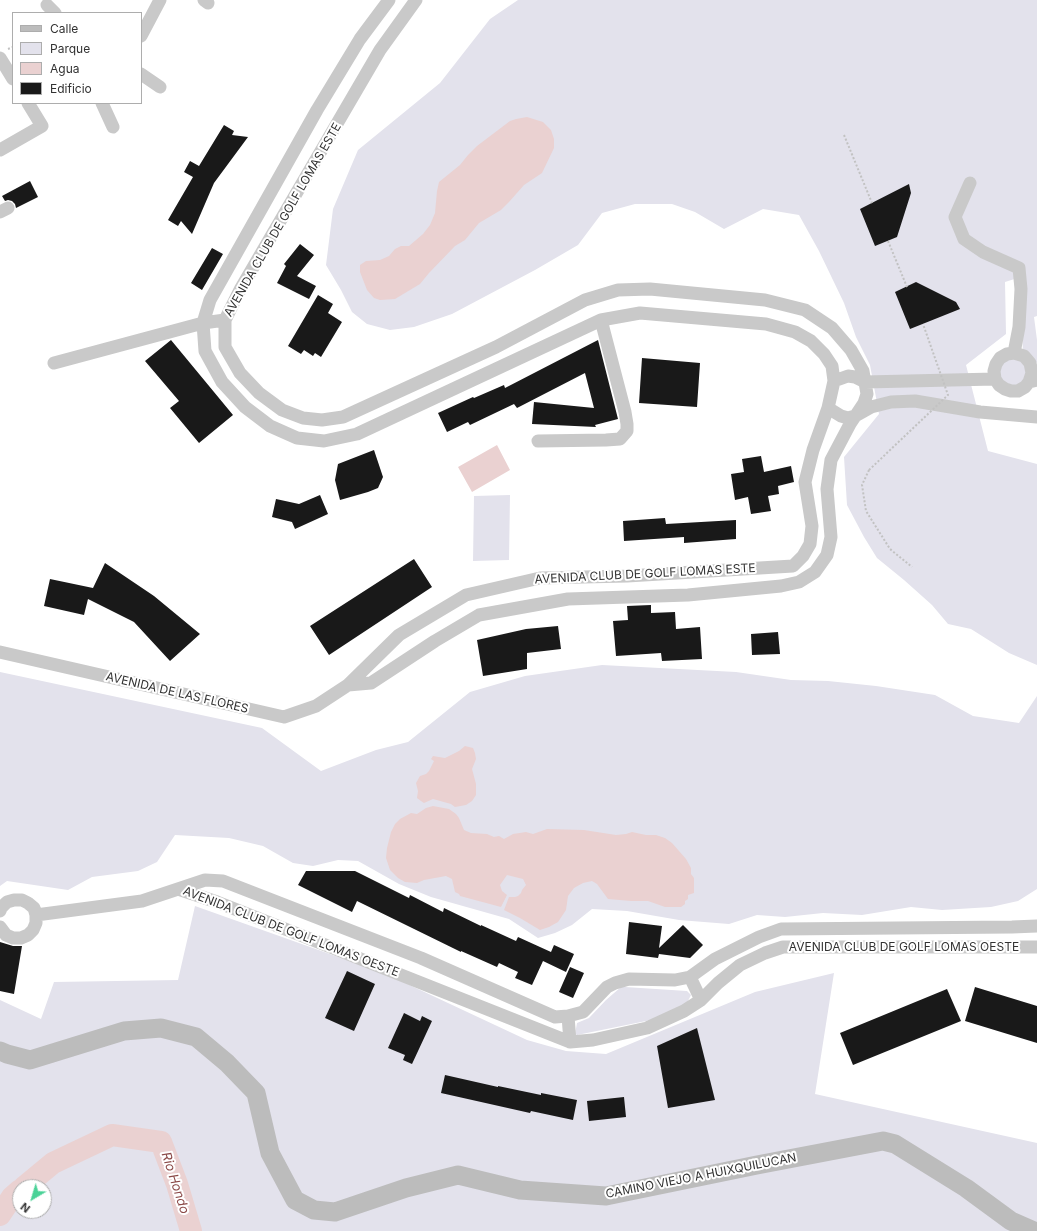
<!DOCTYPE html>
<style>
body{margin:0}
#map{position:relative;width:1037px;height:1231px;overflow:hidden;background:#fff;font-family:Inter,sans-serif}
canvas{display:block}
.legend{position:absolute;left:12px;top:12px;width:130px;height:92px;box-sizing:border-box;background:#fff;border:1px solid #adadad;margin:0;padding:5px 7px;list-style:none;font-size:12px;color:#323232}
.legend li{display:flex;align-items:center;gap:8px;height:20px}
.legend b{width:20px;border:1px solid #adadad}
.north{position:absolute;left:12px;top:1179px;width:40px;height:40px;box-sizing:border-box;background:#fff;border:1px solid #adadad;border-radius:50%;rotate:218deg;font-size:11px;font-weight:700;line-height:16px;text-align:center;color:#323232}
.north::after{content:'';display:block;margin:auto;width:14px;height:18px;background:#4ad297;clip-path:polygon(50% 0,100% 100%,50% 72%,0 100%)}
</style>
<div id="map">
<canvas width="1037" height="1231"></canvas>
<ul class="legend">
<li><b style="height:5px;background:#bcbcbc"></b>Calle</li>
<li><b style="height:11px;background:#e3e2ec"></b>Parque</li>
<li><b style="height:11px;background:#ead1d1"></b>Agua</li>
<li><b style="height:11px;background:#191919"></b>Edificio</li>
</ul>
<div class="north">N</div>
</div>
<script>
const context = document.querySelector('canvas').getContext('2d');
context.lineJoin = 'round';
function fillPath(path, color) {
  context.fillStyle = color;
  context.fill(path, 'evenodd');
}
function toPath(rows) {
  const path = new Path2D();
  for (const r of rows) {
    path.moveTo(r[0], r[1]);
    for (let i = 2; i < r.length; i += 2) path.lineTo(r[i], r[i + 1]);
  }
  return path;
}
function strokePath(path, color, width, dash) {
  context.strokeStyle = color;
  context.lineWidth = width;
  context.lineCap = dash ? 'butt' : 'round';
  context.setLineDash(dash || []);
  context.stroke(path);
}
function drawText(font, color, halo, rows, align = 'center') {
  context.font = font + ' Inter,sans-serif';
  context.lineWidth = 4;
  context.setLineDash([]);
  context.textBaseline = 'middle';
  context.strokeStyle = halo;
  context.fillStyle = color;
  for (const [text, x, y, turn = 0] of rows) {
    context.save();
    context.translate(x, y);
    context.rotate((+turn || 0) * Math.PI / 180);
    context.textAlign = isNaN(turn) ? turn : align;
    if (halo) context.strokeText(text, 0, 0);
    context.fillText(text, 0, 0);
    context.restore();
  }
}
const green = toPath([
 [518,0,1037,0,1037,316,1034,317,1037,340,1037,362,1033,367,1023,355,1022,326,1024,276,1005,282,1006,334,966,365,988,451,1037,464,1037,665,1009,653,971,629,948,624,932,605,904,580,877,558,864,537,847,505,844,457,879,414,870,365,856,337,844,303,819,251,799,215,763,209,724,229,695,212,672,204,635,204,602,213,578,245,535,270,452,314,414,327,390,330,367,324,352,312,341,290,326,265,333,209,358,150,440,83,490,19],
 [1014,357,1023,361,1027,370,1025,379,1017,386,1007,386,1000,379,999,369,1005,361],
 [510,495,509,560,473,561,474,496],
 [602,665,736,672,791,680,828,681,876,686,935,695,973,716,1019,723,1037,696,1037,889,1018,901,991,907,942,910,911,907,862,915,823,913,785,917,757,915,729,924,679,920,627,911,592,909,572,925,555,933,538,938,509,919,431,897,399,884,358,861,338,860,313,866,293,863,263,846,229,838,175,835,157,862,138,871,92,877,68,890,7,881,0,886,0,672,262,728,321,771,376,750,408,742,470,692,525,676],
 [195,906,386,974,527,1040,566,1051,606,1054,755,992,834,973,815,1094,1037,1143,1037,1231,0,1231,0,1000,41,1019,54,982,178,980],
 [20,1187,44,1187,44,1211,20,1211],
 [621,987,625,987,687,991,691,995,687,1003,651,1020,577,1035,575,1034,577,1023,589,1018,606,1000]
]);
const water = toPath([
 [527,117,543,122,551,130,554,139,554,148,542,173,524,185,509,202,501,210,479,223,465,240,455,246,429,273,420,284,395,299,380,300,374,298,367,290,360,272,360,265,366,261,380,260,389,256,395,249,401,246,409,246,423,234,430,225,435,213,437,191,439,182,460,165,468,155,477,146,510,121,516,119],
 [497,445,510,470,472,492,458,467],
 [465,746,473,748,475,753,476,759,472,769,476,784,476,795,472,801,466,805,455,807,451,804,433,799,424,803,421,801,417,798,418,791,416,783,420,776,426,774,429,771,434,761,431,759,433,756,445,758,459,751],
 [433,806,449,809,456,814,459,818,464,830,471,833,487,834,494,837,499,836,504,839,513,834,526,832,533,834,547,829,584,830,616,835,626,834,632,832,646,835,656,835,665,838,672,843,686,859,691,868,691,874,694,878,694,893,688,895,688,899,685,901,685,904,681,907,665,907,648,901,631,901,608,899,597,884,592,881,583,883,574,888,568,896,566,910,558,922,549,927,540,930,520,918,504,910,509,897,515,897,518,896,521,893,522,890,526,885,523,879,507,875,500,885,502,891,507,895,501,907,460,896,459,894,455,892,452,879,446,876,424,880,417,883,405,882,398,878,390,870,386,858,387,848,391,832,395,824,400,819,411,813,417,814,426,808]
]);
const river = toPath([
 [24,1187,53,1163,112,1135,161,1142,177,1184,191,1231],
 [0,1215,12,1197,20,1190]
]);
const building = toPath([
 [224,125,234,131,232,135,248,137,214,183,192,234,181,221,178,226,168,220,193,177,184,172,190,161,199,166],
 [30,181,38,197,16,208,15,204,12,201,8,200,5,201,2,196],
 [909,184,911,193,897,237,875,246,860,209],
 [300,244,314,255,297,276,316,286,309,299,277,283,286,266,284,264],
 [212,248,223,254,202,290,191,283],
 [916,282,956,302,960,309,910,329,895,292],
 [318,295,333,304,328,313,342,322,321,357,315,353,313,356,304,350,301,354,288,346],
 [171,340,233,415,199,443,170,408,179,401,145,361],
 [598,340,618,419,595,425,596,427,532,424,534,402,594,408,585,373,517,408,514,404,470,425,468,422,447,432,438,413,473,397,474,398,504,385,505,388],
 [642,358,700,363,697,407,639,403],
 [374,450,383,477,378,488,368,492,340,500,335,480,338,464],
 [761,456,764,472,791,466,794,482,778,486,779,494,768,496,771,511,751,514,748,497,735,500,731,474,744,472,742,459],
 [320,495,328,514,295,529,292,522,272,517,276,499,299,504],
 [665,518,666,524,736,520,736,539,684,543,684,537,624,541,623,521],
 [414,559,432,587,329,655,310,626],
 [105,563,154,596,200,634,170,661,134,622,88,599,84,615,44,606,50,579,93,588],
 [651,605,651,613,675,612,676,629,700,627,702,659,662,661,661,653,616,656,613,621,628,620,627,606],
 [558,626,561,649,527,653,527,669,483,676,477,640,526,629],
 [778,632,780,654,752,655,751,634],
 [306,871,355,871,409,898,410,895,443,912,444,908,481,926,481,925,516,941,518,937,551,952,554,945,574,954,566,972,543,961,532,985,515,978,518,972,499,963,497,967,461,951,461,952,357,901,352,912,298,885],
 [629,922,662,926,659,948,683,925,703,945,690,958,659,954,658,958,626,954],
 [0,942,13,946,22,946,14,994,0,991],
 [570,967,584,973,573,998,559,992],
 [347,971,375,984,354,1031,325,1018],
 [975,987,1037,1006,1037,1043,965,1021],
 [947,989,961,1021,853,1065,840,1033],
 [404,1013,420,1021,422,1016,432,1021,412,1064,403,1060,405,1055,388,1048],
 [697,1028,715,1100,668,1108,657,1046],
 [445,1075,498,1087,498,1086,541,1095,541,1093,577,1100,573,1120,531,1111,530,1113,441,1093],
 [624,1097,626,1117,589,1121,587,1101]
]);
const path = toPath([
 [8,49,13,47],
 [844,135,872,203],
 [888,241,907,287],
 [869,470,862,485,866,511,890,549,912,567]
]);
const minor = toPath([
 [204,0,208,3],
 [47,5,55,13],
 [141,36,160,0],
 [0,58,13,79],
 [141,74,160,87],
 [102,103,113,127],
 [0,150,42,126,28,103],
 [970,183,955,217,964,239,983,252,1019,268,1021,289,1019,327,1014,353],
 [0,212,8,208],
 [54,363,203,323,225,320],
 [834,381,848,376,855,377,865,382,995,379],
 [1029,382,1032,373,1030,363,1024,356,1014,353,1007,354,1000,358,996,364,994,371,995,379,999,385,1005,389,1011,391,1018,391,1025,387,1029,382,1037,380],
 [828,408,841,416,848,418,855,416,871,407,891,402,915,401,980,412,1037,417],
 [538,441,606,440,620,439,627,431,627,424,625,412,601,320],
 [0,652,284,717,316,706,348,685,399,635,466,595,540,578,627,576,793,566,803,556,810,544,812,526,805,482,813,450,828,408,834,381,832,366,824,354,811,341,795,332,766,324,640,313,601,320,357,434,324,441,297,438,270,426,245,407,222,382,205,351,203,323,210,300,317,110,360,39,389,0],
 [348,685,371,683,435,641,479,615,568,599,688,595,781,586,799,582,815,572,827,555,831,537,827,489,831,460,850,424,864,403,867,394,863,371,851,350,832,328,805,310,765,300,650,289,618,290,585,300,496,347,343,417,322,420,303,418,282,410,259,393,240,373,225,347,225,320,241,288,380,50,416,0],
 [178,889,217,902,570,1042,593,1040,647,1028,684,1011,701,1000,718,983,740,965,765,953,783,947,1037,947],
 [0,911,1,908,7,902,14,900,22,900,28,903,34,908,36,915,36,923,33,930,28,935,21,938,13,938,6,935,0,927],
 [36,915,142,901,205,880,223,881,421,958,555,1017,568,1016,583,1012,607,987,615,983,629,979,675,980,690,977,715,959,759,937,781,929,1012,927,1037,926],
 [690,977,701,1000],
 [568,1016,570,1042]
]);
const secondary = toPath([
 [0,1051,7,1054,30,1060,124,1031,161,1028,196,1037,227,1063,256,1093,270,1153,295,1200,314,1210,335,1212,406,1188,458,1175,520,1190,606,1196,757,1165,883,1141,895,1144,966,1188,1011,1221,1034,1231]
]);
const pathBridge = toPath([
 [869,470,948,395,923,324]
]);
const streetNames = [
 ["AVENIDA CLUB DE GOLF LOMAS ESTE",283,220,-60],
 ["AVENIDA CLUB DE GOLF LOMAS ESTE",645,574,-3],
 ["AVENIDA DE LAS FLORES",177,693,13],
 ["AVENIDA CLUB DE GOLF LOMAS OESTE",291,932,21],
 ["AVENIDA CLUB DE GOLF LOMAS OESTE",904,947],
 ["CAMINO VIEJO A HUIXQUILUCAN",701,1176,-11]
];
const waterNames = [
 ["Rio Hondo",175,1183,72]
];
fillPath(green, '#e3e2ec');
fillPath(water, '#ead1d1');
strokePath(river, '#ead1d1', 22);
fillPath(building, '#191919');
strokePath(path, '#c2c2c2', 2, [2, 2]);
strokePath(minor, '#c9c9c9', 13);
strokePath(secondary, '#bcbcbc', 19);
strokePath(pathBridge, '#c2c2c2', 2, [2, 2]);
drawText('12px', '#323232', '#fff', streetNames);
drawText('italic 13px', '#8b4a48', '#fff', waterNames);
</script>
